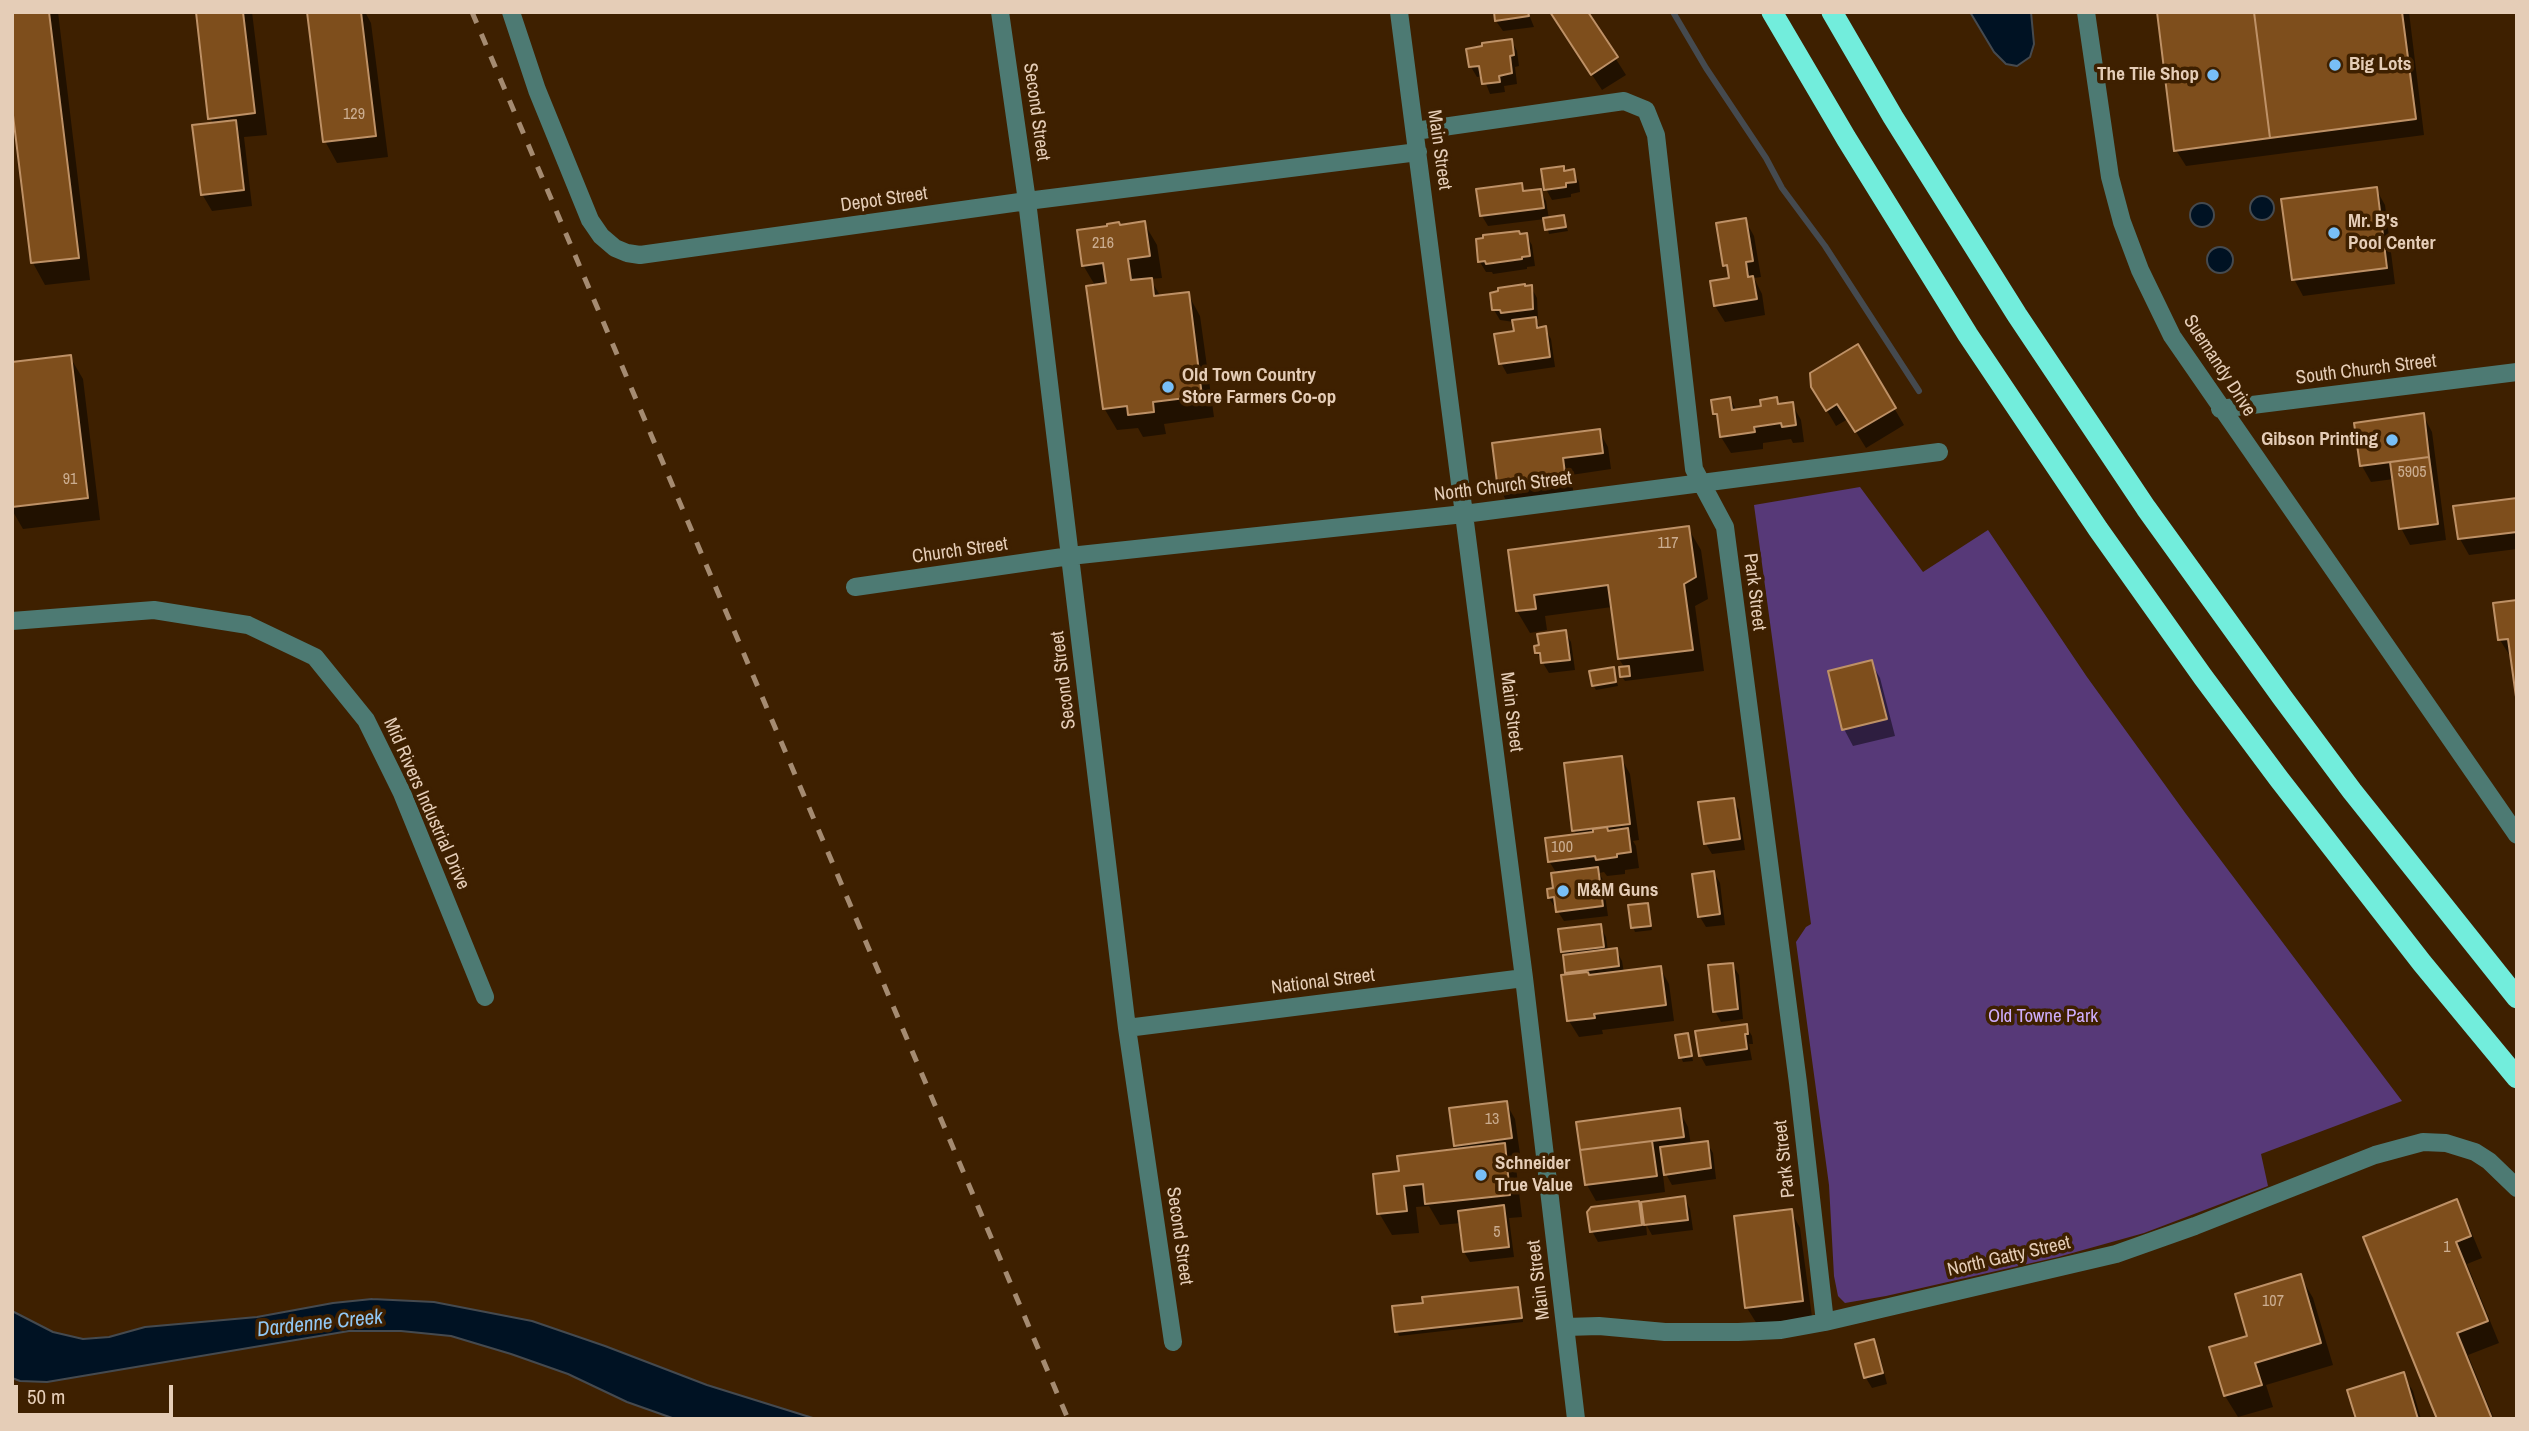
<!DOCTYPE html>
<style>
body{margin:0}
#map{position:relative;width:2529px;height:1431px;overflow:hidden;background:#3e2000;font-family:"Archivo Narrow",sans-serif}
canvas{display:block}
.frame{position:absolute;inset:0;border:14px solid #e5cdb7;pointer-events:none}
.scale{position:absolute;left:14px;top:1385px;width:159px;height:32px;box-sizing:border-box;border:4px solid #e5cdb7;border-top:0;padding-left:9px;font-size:21px;line-height:24px;white-space:nowrap;color:#e5cdb7;-webkit-text-stroke:5px #3e2000;paint-order:stroke}
</style>
<div id="map">
<canvas width="2529" height="1431"></canvas>
<div class="frame"></div>
<div class="scale">50 m</div>
</div>
<script>
const context = document.querySelector('canvas').getContext('2d');
context.lineJoin = 'round';
function fillPath(path, color) {
  context.fillStyle = color;
  context.fill(path, 'evenodd');
}
function toPath(rows) {
  const path = new Path2D();
  for (const r of rows) {
    if (r.length === 3) {
      path.moveTo(r[0] + r[2], r[1]);
      path.arc(r[0], r[1], r[2], 0, 2 * Math.PI);
      continue;
    }
    path.moveTo(r[0], r[1]);
    for (let i = 2; i < r.length; i += 2) path.lineTo(r[i], r[i + 1]);
  }
  return path;
}
function strokePath(path, color, width, dash) {
  context.strokeStyle = color;
  context.lineWidth = width;
  context.lineCap = dash ? 'butt' : 'round';
  context.setLineDash(dash || []);
  context.stroke(path);
}
function drawText(font, color, halo, rows, align = 'center') {
  context.font = font + ' "Archivo Narrow",sans-serif';
  context.lineWidth = 7;
  context.setLineDash([]);
  context.textBaseline = 'middle';
  context.strokeStyle = halo;
  context.fillStyle = color;
  for (const [text, x, y, turn = 0] of rows) {
    context.save();
    context.translate(x, y);
    context.rotate((+turn || 0) * Math.PI / 180);
    context.textAlign = isNaN(turn) ? turn : align;
    if (halo) context.strokeText(text, 0, 0);
    context.fillText(text, 0, 0);
    context.restore();
  }
}
const green = toPath([
 [1860,487,1923,572,1988,530,2087,677,2186,814,2402,1101,2261,1154,2268,1186,2144,1233,2058,1257,1886,1296,1845,1303,1838,1296,1834,1276,1829,1185,1796,942,1806,927,1811,924,1754,505]
]);
const water = toPath([
 [1970,12,2031,12,2034,44,2030,57,2017,66,2006,64,1994,52,1970,12],
 [2262,208,12],
 [2202,215,12],
 [2220,260,13],
 [372,1299,434,1302,532,1321,605,1346,707,1385,816,1419,675,1419,627,1402,568,1374,511,1354,451,1336,401,1331,349,1331,47,1382,20,1381,12,1378,12,1311,53,1332,83,1339,109,1337,145,1327,257,1317,333,1303,372,1299]
]);
const shadow = toPath([
 [12,12,58,12,90,280,45,285,33,263],
 [197,12,252,12,267,135,244,137,252,206,212,211,202,194,214,125,210,118],
 [309,12,365,12,371,23,388,157,337,163,325,141],
 [1528,12,1534,27,1503,31,1496,21],
 [1586,12,1626,75,1602,90,1559,25],
 [2159,12,2409,12,2424,135,2186,166,2176,150],
 [1511,40,1517,51,1519,66,1515,67,1517,84,1504,86,1505,92,1490,94,1483,76,1477,77,1471,67],
 [1563,168,1565,172,1573,171,1579,182,1580,192,1571,194,1571,197,1552,200,1546,189],
 [1521,185,1525,192,1540,190,1546,201,1549,219,1563,217,1568,231,1549,234,1545,219,1488,226,1482,216],
 [2376,189,2385,205,2395,284,2303,296,2294,279],
 [1745,220,1754,236,1761,277,1754,278,1762,294,1765,315,1725,322,1715,306,1712,283,1731,280,1725,265],
 [1144,223,1157,245,1162,278,1150,279,1161,297,1188,294,1200,316,1214,417,1164,424,1166,434,1143,437,1138,428,1117,430,1104,408,1096,287,1083,265,1120,227],
 [1520,235,1526,235,1532,245,1535,266,1527,267,1527,269,1493,274,1492,272,1486,272,1480,262],
 [1531,287,1537,298,1538,319,1535,319,1541,329,1545,328,1551,339,1555,367,1507,374,1501,363,1516,333,1514,322,1500,320,1494,310,1525,288],
 [1858,346,1904,425,1866,448,1848,419,1836,426,1823,404],
 [70,357,83,379,100,520,23,529,12,510,12,363],
 [1730,399,1737,411,1763,408,1776,399,1780,405,1792,404,1801,420,1804,442,1793,443,1791,439,1763,443,1763,449,1731,453,1721,437,1719,422,1715,414],
 [2423,415,2432,432,2446,540,2410,545,2401,528,2394,479,2371,482,2362,466],
 [1599,431,1608,447,1611,469,1571,475,1574,497,1509,506,1500,489],
 [2517,500,2517,549,2469,555,2460,539],
 [1688,528,1701,550,1708,599,1695,606,1704,671,1625,681,1622,677,1625,668,1619,659,1612,607,1545,616,1547,630,1530,633,1517,611,1510,551],
 [2517,602,2512,656,2510,656,2500,640],
 [1565,632,1571,642,1575,670,1549,673,1537,653],
 [1871,662,1880,678,1895,736,1853,746,1844,729],
 [1613,669,1618,686,1596,690,1593,685],
 [1621,758,1630,774,1639,840,1633,841,1636,846,1639,868,1625,870,1625,874,1607,876,1604,872,1599,873,1603,880,1608,916,1564,921,1549,898,1555,890,1557,874,1549,861,1577,835,1574,831],
 [1733,800,1739,810,1745,850,1712,854,1706,844],
 [1714,873,1720,883,1725,925,1706,927,1700,917,1694,876],
 [1647,905,1652,930,1635,932,1633,927],
 [1600,926,1606,937,1608,951,1616,950,1622,961,1624,973,1660,968,1669,984,1674,1021,1602,1030,1603,1034,1579,1037,1569,1021,1563,977,1569,976,1560,931],
 [1732,964,1739,975,1743,1019,1721,1022,1715,1011],
 [1746,1026,1752,1036,1753,1044,1749,1044,1752,1060,1706,1066,1700,1055],
 [1687,1035,1693,1061,1683,1062,1681,1057],
 [1506,1103,1515,1119,1520,1154,1510,1156,1516,1167,1522,1217,1509,1218,1514,1257,1470,1262,1464,1252,1461,1223,1440,1225,1429,1206,1416,1207,1419,1233,1392,1235,1379,1213,1401,1173,1458,1150,1455,1145],
 [1679,1110,1688,1127,1691,1145,1707,1143,1713,1153,1716,1179,1672,1185,1662,1167,1665,1192,1596,1201,1587,1185,1578,1124],
 [1684,1198,1690,1209,1693,1230,1652,1235,1646,1224,1647,1235,1598,1242,1592,1231,1638,1203,1645,1214],
 [2456,1202,2468,1224,2482,1258,2467,1264,2499,1343,2468,1355,2494,1419,2439,1419],
 [1791,1211,1800,1228,1812,1317,1757,1324,1747,1308],
 [2300,1276,2313,1298,2333,1365,2266,1385,2273,1407,2238,1417,2225,1396,2249,1337],
 [1517,1288,1520,1293,1523,1322,1399,1336,1397,1331],
 [1873,1341,1879,1352,1887,1384,1872,1388,1866,1378,1857,1345],
 [2403,1375,2413,1391,2421,1419,2357,1419]
]);
const stream = toPath([
 [1673,12,1706,68,1766,158,1782,188,1825,246,1919,391]
]);
const building = toPath([
 [12,12,49,12,79,258,31,263,12,107,12,12],
 [196,12,243,12,255,113,208,119,196,12],
 [307,12,361,12,376,136,323,142,307,12],
 [1494,12,1528,12,1529,16,1495,21,1494,12],
 [1550,12,1588,12,1618,57,1591,75,1550,12],
 [2157,12,2254,12,2270,138,2174,151,2157,12],
 [2254,12,2402,12,2416,119,2270,138,2254,12],
 [1512,39,1514,55,1510,56,1512,73,1499,76,1500,82,1482,84,1479,66,1469,67,1466,49,1482,46,1482,43,1512,39],
 [236,120,244,190,201,195,192,125,236,120],
 [1564,166,1564,171,1574,169,1576,182,1566,183,1566,187,1544,190,1541,169,1564,166],
 [1522,183,1523,191,1541,189,1544,208,1480,216,1476,189,1522,183],
 [2377,187,2387,268,2292,280,2281,199,2377,187],
 [1564,215,1566,227,1545,230,1543,218,1564,215],
 [1746,218,1753,261,1746,262,1748,277,1753,276,1757,299,1714,306,1710,281,1729,278,1727,265,1723,266,1716,223,1746,218],
 [1145,221,1150,256,1128,259,1131,280,1152,278,1154,296,1189,292,1202,396,1153,402,1154,412,1128,415,1127,406,1103,409,1086,286,1106,283,1103,263,1082,266,1077,230,1107,226,1107,224,1119,222,1120,225,1145,221],
 [1519,231,1520,234,1527,233,1530,256,1522,257,1522,259,1486,264,1485,261,1478,262,1476,239,1483,238,1483,235,1519,231],
 [1525,284,1525,286,1532,285,1533,309,1501,313,1500,310,1492,310,1490,293,1498,291,1498,288,1525,284],
 [1536,317,1537,328,1546,326,1550,357,1499,364,1494,334,1514,331,1512,320,1536,317],
 [1858,344,1896,408,1855,432,1837,404,1826,411,1811,387,1810,373,1858,344],
 [71,355,88,498,12,507,12,362,71,355],
 [1730,397,1732,410,1761,406,1760,400,1777,397,1778,404,1793,402,1796,425,1782,427,1781,423,1754,427,1755,432,1720,437,1717,414,1713,414,1711,400,1730,397],
 [2424,413,2429,457,2360,466,2354,423,2424,413],
 [1600,429,1603,453,1563,458,1566,481,1498,490,1492,443,1600,429],
 [2429,457,2438,524,2399,529,2390,462,2429,457],
 [2517,498,2517,532,2458,539,2453,506,2517,498],
 [1689,526,1696,577,1684,584,1693,650,1618,659,1608,585,1534,595,1536,609,1516,611,1508,550,1689,526],
 [2517,600,2517,704,2508,639,2498,640,2493,603,2517,600],
 [1566,630,1570,660,1541,663,1540,653,1535,653,1534,646,1539,645,1537,634,1566,630],
 [1872,660,1887,719,1842,730,1828,671,1872,660],
 [1629,666,1630,676,1620,677,1619,667,1629,666],
 [1614,667,1616,682,1592,686,1589,671,1614,667],
 [1622,756,1630,824,1572,831,1564,763,1622,756],
 [1734,798,1740,839,1704,844,1698,802,1734,798],
 [1607,827,1608,831,1628,828,1631,852,1617,854,1617,857,1596,860,1595,856,1548,862,1545,838,1593,832,1593,829,1607,827],
 [1598,867,1603,906,1556,912,1554,897,1548,898,1547,889,1553,888,1551,873,1598,867],
 [1714,871,1720,914,1698,917,1692,874,1714,871],
 [1648,903,1651,926,1631,928,1628,905,1648,903],
 [1601,924,1604,947,1561,952,1558,929,1601,924],
 [1617,948,1619,966,1565,973,1563,955,1617,948],
 [1733,963,1738,1009,1713,1012,1708,965,1733,963],
 [1661,966,1666,1005,1594,1014,1595,1018,1567,1021,1561,975,1588,972,1589,975,1661,966],
 [1747,1024,1748,1034,1745,1034,1747,1049,1699,1056,1695,1031,1747,1024],
 [1688,1033,1692,1056,1679,1058,1675,1035,1688,1033],
 [1507,1101,1512,1138,1454,1146,1449,1108,1507,1101],
 [1680,1108,1684,1137,1580,1150,1576,1122,1680,1108],
 [1652,1141,1657,1176,1585,1185,1580,1150,1652,1141],
 [1708,1141,1711,1168,1664,1175,1660,1147,1708,1141],
 [1505,1143,1510,1195,1425,1204,1423,1184,1404,1186,1407,1211,1377,1214,1373,1174,1399,1171,1397,1156,1505,1143],
 [1685,1196,1688,1220,1644,1225,1641,1202,1685,1196],
 [2457,1199,2471,1236,2456,1242,2488,1321,2457,1333,2492,1419,2437,1419,2363,1237,2457,1199],
 [1639,1201,1642,1225,1590,1232,1587,1212,1591,1207,1639,1201],
 [1504,1205,1509,1247,1463,1252,1458,1211,1504,1205],
 [1792,1209,1803,1301,1745,1308,1734,1216,1792,1209],
 [2301,1274,2321,1343,2255,1363,2262,1385,2224,1396,2209,1347,2247,1336,2235,1294,2301,1274],
 [1518,1287,1522,1318,1395,1332,1392,1306,1423,1303,1422,1297,1518,1287],
 [1874,1339,1883,1373,1864,1378,1855,1344,1874,1339],
 [2404,1372,2418,1419,2356,1419,2347,1390,2404,1372]
]);
const minor = toPath([
 [511,12,537,90,590,220,601,236,615,248,627,253,640,255,1027,201,1418,152],
 [1000,12,1027,201,1127,1028,1173,1342],
 [1399,12,1524,978,1576,1419],
 [2086,12,2110,177,2122,222,2140,270,2172,336,2517,835],
 [1415,131,1624,101,1646,110,1656,135,1694,469,1725,527,1798,1083,1825,1322],
 [2220,409,2517,372],
 [855,587,1070,556,1464,514,1939,452],
 [12,621,154,610,248,625,315,657,366,720,402,793,485,997],
 [1127,1028,1524,978],
 [1566,1327,1599,1326,1665,1332,1738,1332,1781,1330,1825,1322,2116,1254,2195,1226,2375,1155,2423,1142,2446,1143,2475,1152,2489,1161,2517,1188]
]);
const highway = toPath([
 [1772,12,1846,138,1968,335,2098,529,2203,677,2279,779,2422,963,2517,1078],
 [1832,12,1893,117,2017,315,2146,508,2282,697,2352,791,2517,998]
]);
const rail = toPath([
 [472,12,1068,1419]
]);
const markers = [
 [2335,65,7,"#78bff7"],
 [2213,75,7,"#78bff7"],
 [2334,233,7,"#78bff7"],
 [1168,387,7,"#78bff7"],
 [2392,440,7,"#78bff7"],
 [1563,891,7,"#78bff7"],
 [1481,1175,7,"#78bff7"]
];
const numberNames = [
 ["129",354,115],
 ["216",1103,244],
 ["5905",2412,473],
 ["91",70,480],
 ["117",1668,544],
 ["100",1562,848],
 ["13",1492,1120],
 ["5",1497,1233],
 ["1",2447,1248],
 ["107",2273,1302]
];
const poiNames = [
 ["Big Lots",2349,65],
 ["The Tile Shop",2199,75,"right"],
 ["Mr. B's",2348,222],
 ["Pool Center",2348,244],
 ["Old Town Country",1182,376],
 ["Store Farmers Co-op",1182,398],
 ["Gibson Printing",2378,440,"right"],
 ["M&M Guns",1577,891],
 ["Schneider",1495,1164],
 ["True Value",1495,1186]
];
const streetNames = [
 ["Second Street",1036,112,82],
 ["Main Street",1439,150,82],
 ["Depot Street",884,200,-8],
 ["Suemandy Drive",2219,366,57],
 ["South Church Street",2366,370,-7],
 ["North Church Street",1503,487,-7],
 ["Church Street",960,551,-8],
 ["Park Street",1754,592,83],
 ["Second Street",1064,680,-97],
 ["Main Street",1511,712,83],
 ["Mid Rivers Industrial Drive",426,804,66],
 ["National Street",1323,982,-7],
 ["Park Street",1785,1159,-96],
 ["Second Street",1179,1236,82],
 ["North Gatty Street",2009,1257,-13],
 ["Main Street",1539,1280,-97]
];
const parkNames = [
 ["Old Towne Park",2043,1017]
];
const waterNames = [
 ["Dardenne Creek",320,1324,-6]
];
fillPath(green, '#573978');
fillPath(water, '#001223');
strokePath(water, '#454a4f', 2);
fillPath(shadow, '#0007');
strokePath(stream, '#454a4f', 6);
fillPath(building, '#7e4e1c');
strokePath(building, '#be9166', 2);
strokePath(minor, '#4d7a73', 18);
strokePath(highway, '#72eddc', 21);
strokePath(rail, '#a58b71', 5, [12, 12]);
for (const [x, y, r, color] of markers) {
  const dot = new Path2D();
  dot.arc(x, y, r, 0, 2 * Math.PI);
  context.fillStyle = color;
  context.fill(dot);
  strokePath(dot, '#3e2000', 2.5);
}
drawText('16px', '#cbad90', null, numberNames);
drawText('bold 19px', '#e5cdb7', '#3e2000', poiNames, 'left');
drawText('19px', '#e5cdb7', '#3e2000', streetNames);
drawText('19px', '#cfadfc', '#3e2000', parkNames);
drawText('italic 21px', '#91c8f5', '#3e2000', waterNames);
</script>
